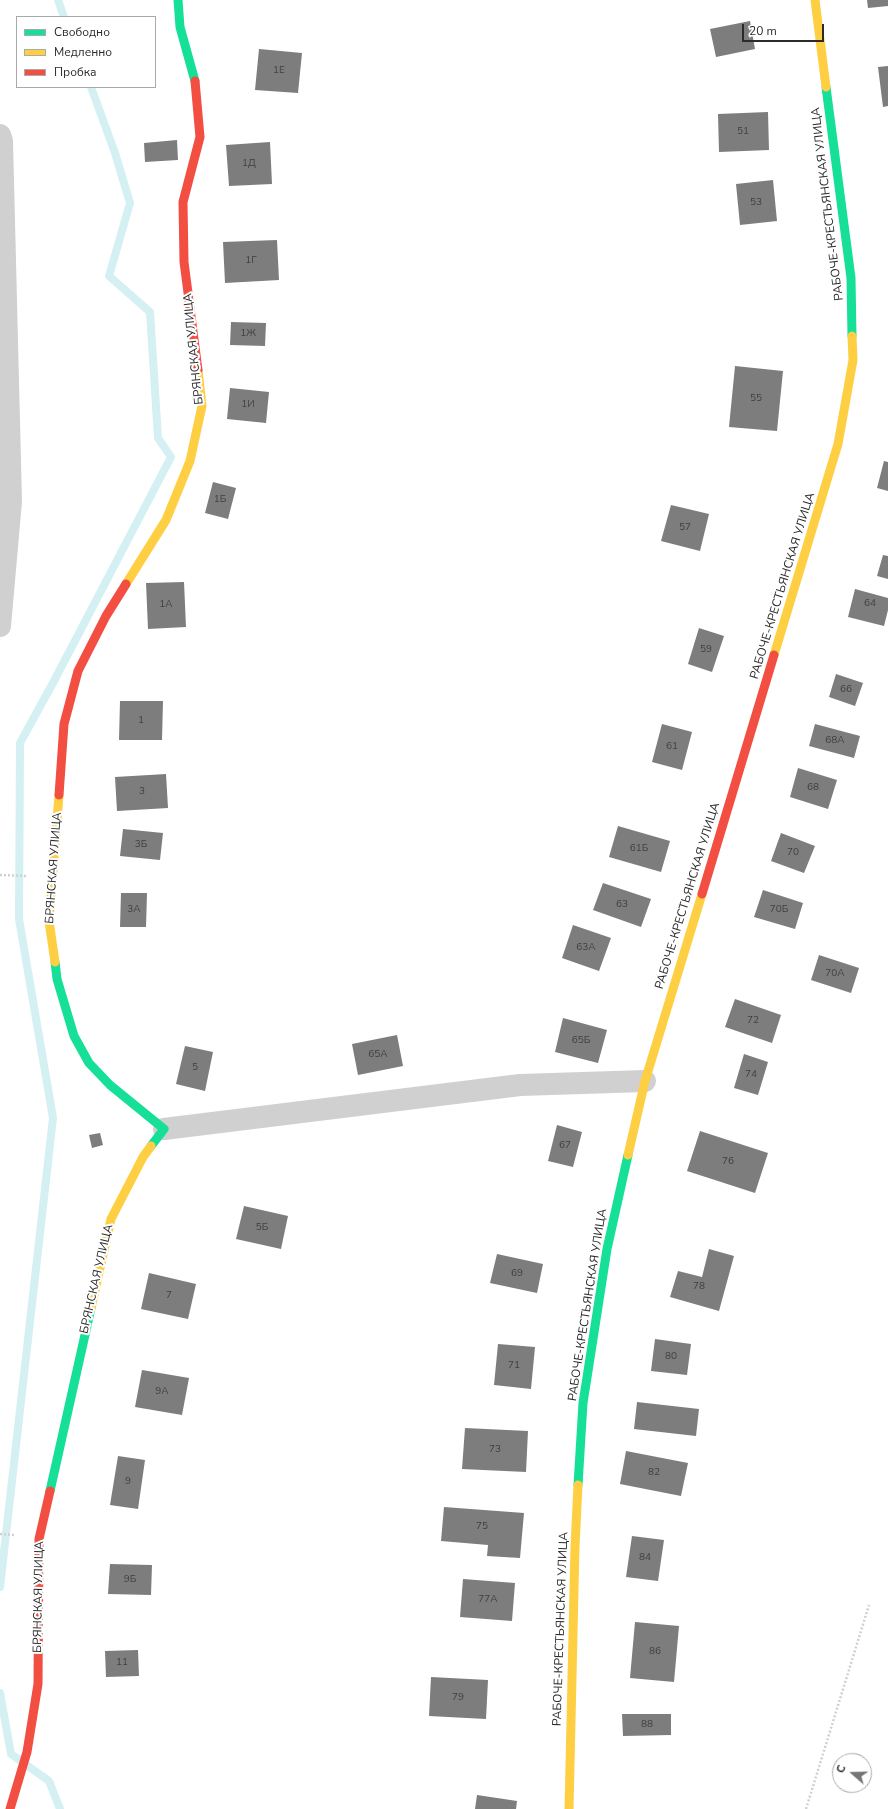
<!DOCTYPE html>
<meta charset="utf-8">
<style>
body{margin:0}
#map{position:relative;width:888px;height:1809px;overflow:hidden;background:#fff;font-family:"Nunito Sans",sans-serif}
canvas{display:block}
.legend{position:absolute;left:16px;top:16px;width:140px;height:72px;box-sizing:border-box;background:#fff;border:1px solid #aaa;margin:0;padding:5px 7px;list-style:none;font-size:12px;color:#2b2b2b}
.legend li{display:flex;align-items:center;gap:8px;height:20px}
.legend b{width:20px;border:1px solid #aaa}
.north{position:absolute;left:832px;top:1753px;width:40px;height:40px;box-sizing:border-box;background:#fff;border:1px solid #aaa;border-radius:50%;rotate:290deg;font-size:11px;font-weight:700;line-height:16px;text-align:center;color:#2b2b2b}
.north::after{content:'';display:block;margin:auto;width:14px;height:18px;background:#757575;clip-path:polygon(50% 0,100% 100%,50% 72%,0 100%)}
.scale{position:absolute;left:742px;top:24px;width:82px;height:18px;box-sizing:border-box;border:2px solid #2b2b2b;border-top:0;padding-left:5px;font-size:12px;line-height:14px;white-space:nowrap;color:#2b2b2b;-webkit-text-stroke:3px #fff;paint-order:stroke}
</style>
<div id="map">
<canvas width="888" height="1809"></canvas>
<ul class="legend">
<li><b style="height:5px;background:#16e098"></b>Свободно</li>
<li><b style="height:5px;background:#ffcf43"></b>Медленно</li>
<li><b style="height:5px;background:#f24e42"></b>Пробка</li>
</ul>
<div class="north">С</div>
<div class="scale">20 m</div>
</div>
<script>
const context = document.querySelector('canvas').getContext('2d');
context.lineJoin = 'round';
function toPath(rows) {
  const path = new Path2D();
  for (const r of rows) {
    path.moveTo(r[0], r[1]);
    for (let i = 2; i < r.length; i += 2) path.lineTo(r[i], r[i + 1]);
  }
  return path;
}
function strokePath(path, color, width, dash) {
  context.strokeStyle = color;
  context.lineWidth = width;
  context.lineCap = dash ? 'butt' : 'round';
  context.setLineDash(dash || []);
  context.stroke(path);
}
function fillPath(path, color) {
  context.fillStyle = color;
  context.fill(path, 'evenodd');
}
function drawText(font, color, halo, rows, align = 'center') {
  context.font = font + ' "Nunito Sans",sans-serif';
  context.lineWidth = 4;
  context.setLineDash([]);
  context.textBaseline = 'middle';
  context.strokeStyle = halo;
  context.fillStyle = color;
  for (const [text, x, y, turn = 0] of rows) {
    context.save();
    context.translate(x, y);
    context.rotate((+turn || 0) * Math.PI / 180);
    context.textAlign = isNaN(turn) ? turn : align;
    if (halo) context.strokeText(text, 0, 0);
    context.fillText(text, 0, 0);
    context.restore();
  }
}
const stream = toPath([
 [58,0,64,17],
 [0,1587,53,1118,19,919,20,743,54,681,171,457,158,438,150,312,109,276,130,203,115,153,91,87],
 [0,1693,11,1754,49,1781,60,1809]
]);
const building = toPath([
 [867,0,888,0,888,6,868,8],
 [750,21,755,49,716,57,710,29],
 [259,49,302,53,298,93,255,90],
 [888,66,888,106,883,107,878,67],
 [768,112,769,150,719,152,718,114],
 [177,140,178,160,145,162,144,143],
 [270,142,272,184,229,186,226,145],
 [773,180,777,221,740,225,736,184],
 [277,240,279,280,225,283,223,242],
 [231,322,266,323,265,346,230,345],
 [735,366,783,371,777,431,729,427],
 [230,388,269,392,266,423,227,419],
 [884,461,888,462,888,491,877,488],
 [213,482,236,488,228,519,205,513],
 [671,505,709,514,700,551,661,541],
 [883,555,888,556,888,579,877,576],
 [184,582,186,627,148,629,146,583],
 [855,589,888,598,888,610,884,626,848,617],
 [699,628,724,636,712,672,688,664],
 [836,674,863,683,855,706,829,697],
 [120,701,163,701,162,740,119,740],
 [662,724,692,732,682,770,652,762],
 [815,724,860,736,854,758,809,746],
 [798,768,837,780,828,809,790,797],
 [166,774,168,808,117,811,115,777],
 [618,826,670,841,661,872,609,857],
 [123,829,163,833,160,860,120,856],
 [781,833,815,846,804,873,771,861],
 [603,883,651,899,641,927,593,910],
 [763,890,803,903,795,929,754,917],
 [121,893,147,893,146,927,120,927],
 [573,925,611,938,599,971,562,958],
 [819,955,859,968,851,993,811,980],
 [735,999,781,1015,772,1043,725,1027],
 [563,1018,607,1030,598,1063,555,1052],
 [397,1035,403,1066,358,1075,352,1044],
 [185,1046,213,1052,205,1091,176,1084],
 [744,1054,768,1062,758,1095,734,1088],
 [557,1125,582,1132,573,1167,548,1161],
 [700,1131,768,1153,755,1193,687,1171],
 [100,1133,103,1145,92,1148,89,1135],
 [244,1206,288,1216,281,1249,236,1239],
 [709,1249,734,1256,719,1311,670,1297,678,1271,702,1277],
 [497,1254,543,1264,537,1293,490,1283],
 [149,1273,196,1284,188,1319,141,1309],
 [655,1339,691,1344,687,1375,651,1371],
 [498,1344,535,1347,531,1389,494,1385],
 [142,1370,189,1378,182,1415,135,1407],
 [637,1402,699,1409,696,1436,634,1429],
 [465,1428,528,1431,526,1472,462,1469],
 [626,1451,688,1463,681,1496,620,1484],
 [118,1456,145,1460,138,1509,110,1505],
 [444,1507,524,1513,520,1558,487,1556,488,1545,441,1541],
 [632,1536,664,1540,658,1581,626,1577],
 [110,1564,152,1565,151,1595,108,1594],
 [463,1579,515,1583,512,1621,460,1617],
 [635,1622,679,1626,674,1682,630,1678],
 [138,1650,139,1676,106,1677,105,1651],
 [431,1677,488,1680,486,1719,429,1716],
 [622,1714,671,1714,671,1735,623,1736],
 [477,1795,517,1801,516,1809,475,1809]
]);
const path = toPath([
 [0,875,27,876],
 [0,1534,15,1535],
 [806,1809,869,1605]
]);
const street = toPath([
 [0,135,2,141,11,501,0,626],
 [164,1129,520,1085,645,1081]
]);
const fast = toPath([
 [178,0,180,27,195,81],
 [826,87,851,278,852,336],
 [55,962,57,979,74,1036,89,1063,110,1085,164,1129,151,1146],
 [578,1485,583,1403,607,1249,628,1155],
 [50,1491,91,1308]
]);
const slow = toPath([
 [815,0,826,87],
 [126,584,166,520,190,461,202,406,198,370],
 [774,655,838,444,853,360,852,336],
 [55,962,49,921,59,795],
 [628,1155,645,1081,702,894],
 [91,1308,111,1219,143,1157,151,1146],
 [569,1809,575,1546,578,1485]
]);
const jam = toPath([
 [195,81,200,137,183,202,184,262,198,370],
 [59,795,64,724,78,671,106,616,126,584],
 [702,894,774,655],
 [10,1809,27,1752,38,1684,39,1539,50,1491]
]);
const numberNames = [
 ["1Е",279,71],
 ["51",743,132],
 ["1Д",249,164],
 ["53",756,203],
 ["1Г",251,261],
 ["1Ж",248,334],
 ["55",756,399],
 ["1И",248,405],
 ["1Б",220,500],
 ["57",685,528],
 ["64",870,604],
 ["1А",166,605],
 ["59",706,650],
 ["66",846,690],
 ["1",141,721],
 ["68А",835,741],
 ["61",672,747],
 ["68",813,788],
 ["3",142,792],
 ["3Б",141,845],
 ["61Б",639,849],
 ["70",793,853],
 ["63",622,905],
 ["3А",134,910],
 ["70Б",779,910],
 ["63А",586,948],
 ["70А",835,974],
 ["72",753,1021],
 ["65Б",581,1041],
 ["65А",378,1055],
 ["5",195,1068],
 ["74",751,1075],
 ["67",565,1146],
 ["76",728,1162],
 ["5Б",262,1228],
 ["69",517,1274],
 ["78",699,1287],
 ["7",169,1296],
 ["80",671,1357],
 ["71",514,1366],
 ["9А",162,1392],
 ["73",495,1450],
 ["82",654,1473],
 ["9",128,1482],
 ["75",482,1527],
 ["84",645,1558],
 ["9Б",130,1580],
 ["77А",488,1600],
 ["86",655,1652],
 ["11",122,1663],
 ["79",458,1698],
 ["88",647,1725]
];
const streetNames = [
 ["РАБОЧЕ-КРЕСТЬЯНСКАЯ УЛИЦА",828,204,-97],
 ["БРЯНСКАЯ УЛИЦА",194,349,-96],
 ["РАБОЧЕ-КРЕСТЬЯНСКАЯ УЛИЦА",783,586,-73],
 ["БРЯНСКАЯ УЛИЦА",54,868,-86],
 ["РАБОЧЕ-КРЕСТЬЯНСКАЯ УЛИЦА",688,896,-73],
 ["БРЯНСКАЯ УЛИЦА",97,1279,-77],
 ["РАБОЧЕ-КРЕСТЬЯНСКАЯ УЛИЦА",588,1305,-81],
 ["БРЯНСКАЯ УЛИЦА",39,1597,-89],
 ["РАБОЧЕ-КРЕСТЬЯНСКАЯ УЛИЦА",561,1629,-88]
];
strokePath(stream, '#d4f0f2', 8);
fillPath(building, '#7d7d7d');
strokePath(path, '#d0d0d0', 2.5, [2, 2]);
strokePath(street, '#d0d0d0', 22);
strokePath(fast, '#16e098', 9);
strokePath(slow, '#ffcf43', 9);
strokePath(jam, '#f24e42', 9);
drawText('10px', '#404040', null, numberNames);
drawText('12px', '#2b2b2b', '#fff', streetNames);
</script>
